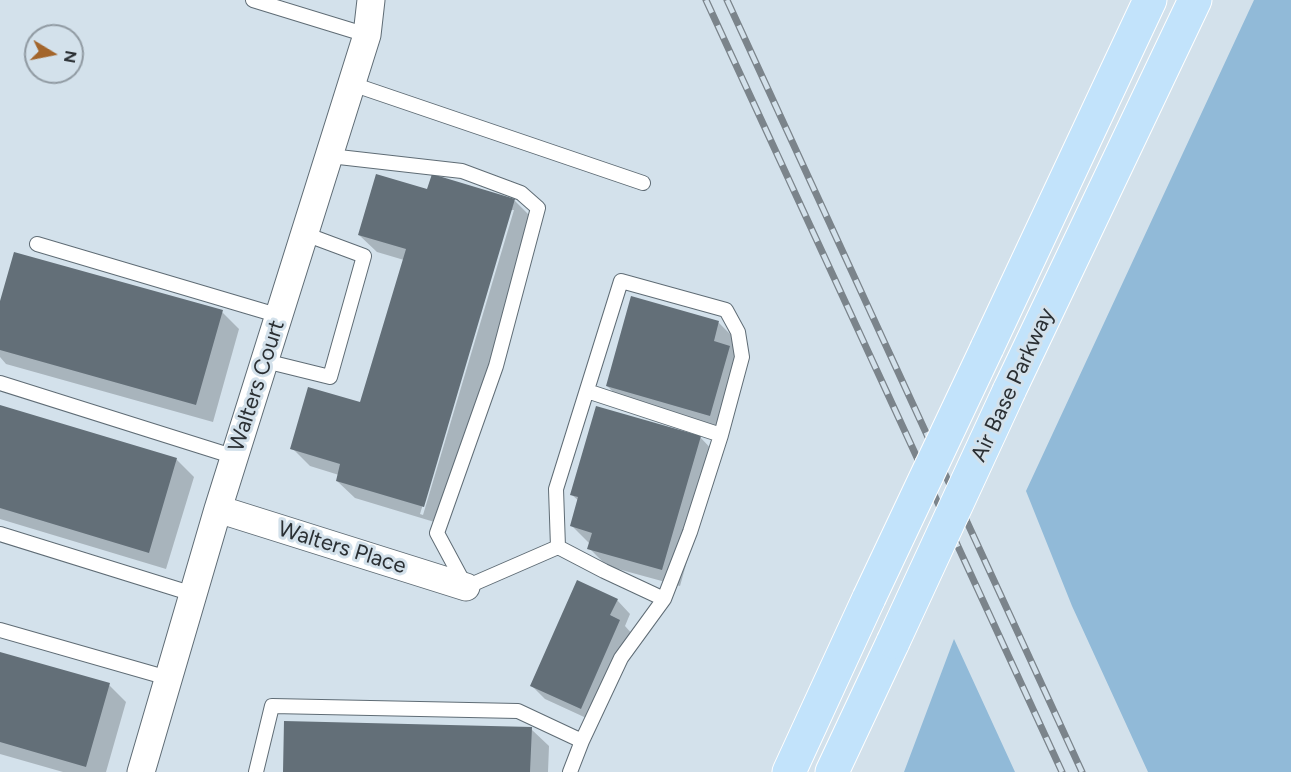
<!DOCTYPE html>
<style>
body{margin:0}
#map{position:relative;width:1291px;height:772px;overflow:hidden;background:#d3e1eb;font-family:Figtree,sans-serif}
canvas{display:block}
.north{position:absolute;left:24px;top:24px;width:60px;height:60px;box-sizing:border-box;background:#d3e1eb;border:2px solid #909aa2;border-radius:50%;rotate:100deg;font-size:16px;font-weight:700;line-height:24px;text-align:center;color:#2b3034}
.north::after{content:'';display:block;margin:auto;width:21px;height:27px;background:#a3652b;clip-path:polygon(50% 0,100% 100%,50% 72%,0 100%)}
</style>
<div id="map">
<canvas width="1291" height="772"></canvas>
<div class="north">N</div>
</div>
<script>
const context = document.querySelector('canvas').getContext('2d');
context.lineJoin = 'round';
function fillPath(path, color) {
  context.fillStyle = color;
  context.fill(path, 'evenodd');
}
function toPath(rows) {
  const path = new Path2D();
  for (const r of rows) {
    path.moveTo(r[0], r[1]);
    for (let i = 2; i < r.length; i += 2) path.lineTo(r[i], r[i + 1]);
  }
  return path;
}
function strokePath(path, color, width, dash) {
  context.strokeStyle = color;
  context.lineWidth = width;
  context.lineCap = dash ? 'butt' : 'round';
  context.setLineDash(dash || []);
  context.stroke(path);
}
function drawText(font, color, halo, rows, align = 'center') {
  context.font = font + ' Figtree,sans-serif';
  context.lineWidth = 6;
  context.setLineDash([]);
  context.textBaseline = 'middle';
  context.strokeStyle = halo;
  context.fillStyle = color;
  for (const [text, x, y, turn = 0] of rows) {
    context.save();
    context.translate(x, y);
    context.rotate((+turn || 0) * Math.PI / 180);
    context.textAlign = isNaN(turn) ? turn : align;
    if (halo) context.strokeText(text, 0, 0);
    context.fillText(text, 0, 0);
    context.restore();
  }
}
const green = toPath([
 [1254,0,1291,0,1291,772,1148,772,1072,606,1026,491],
 [954,639,1015,772,904,772]
]);
const shadow = toPath([
 [433,176,515,201,532,218,441,524,355,498,337,481,339,475,310,466,292,448,361,404,404,260,377,252,359,235,428,191],
 [511,210,514,210,423,515,420,514],
 [632,298,719,323,736,340,733,351,747,364,727,433,625,403,607,386],
 [0,306,222,312,239,329,213,422,6,364,0,357],
 [0,406,176,459,194,477,166,569,0,519],
 [700,437,717,455,680,586,607,566,589,548,589,543,572,526,579,501,572,495],
 [617,600,630,614,625,626,633,635,595,722,545,699,532,686],
 [0,654,109,685,126,702,106,772,63,772,0,754],
 [531,729,549,746,548,772,284,772]
]);
const building = toPath([
 [376,174,427,189,432,174,515,199,424,507,336,481,340,464,290,449,308,387,360,402,406,249,358,235],
 [14,252,223,310,196,405,0,350,0,301],
 [631,296,719,321,714,341,730,346,710,416,606,386],
 [0,405,177,458,149,553,0,508],
 [596,406,701,436,662,570,587,549,592,533,570,526,578,497,570,495],
 [577,580,618,599,610,615,620,620,581,709,530,686],
 [0,652,110,683,86,767,0,742],
 [284,721,532,727,530,772,283,772]
]);
const lane = toPath([
 [253,0,367,35],
 [352,84,643,183],
 [330,156,462,171,521,193,538,208,496,366,437,533,466,587,558,547,604,571,664,599,690,532,721,435,742,357,738,332,726,310,621,281,556,489,558,547],
 [37,244,280,316],
 [265,361,330,377,364,256,305,234],
 [0,383,235,457],
 [587,391,721,435],
 [0,534,193,594],
 [0,630,168,678],
 [256,772,272,706,518,711,582,741],
 [570,772,582,741,621,658,664,599]
]);
const street = toPath([
 [218,509,466,587],
 [141,772,218,509,367,35,371,0]
]);
const primary = toPath([
 [987,348,1150,0],
 [1009,391,1195,0],
 [789,772,869,598],
 [832,772,893,642]
]);
const rail = toPath([
 [706,0,1062,772],
 [727,0,1082,772]
]);
const primaryBridge = toPath([
 [869,598,987,348],
 [893,642,1009,391]
]);
const streetNames = [
 ["Air Base Parkway",1013,385,-65],
 ["Walters Court",257,386,-72],
 ["Walters Place",342,548,17]
];
fillPath(green, '#91bad8');
fillPath(shadow, '#0003');
fillPath(building, '#636f78');
strokePath(lane, '#5f6c75', 16);
strokePath(street, '#5f6c75', 29);
strokePath(primary, '#fff', 35);
strokePath(lane, '#fff', 14);
strokePath(street, '#fff', 27);
strokePath(primary, '#c2e3fb', 33);
strokePath(rail, '#7b848b', 7);
strokePath(rail, '#d3e1eb', 4.5, [14]);
strokePath(primaryBridge, '#fff', 35, []);
strokePath(primaryBridge, '#c2e3fb', 33);
drawText('22px', '#2b3034', '#d3e1eb', streetNames);
</script>
